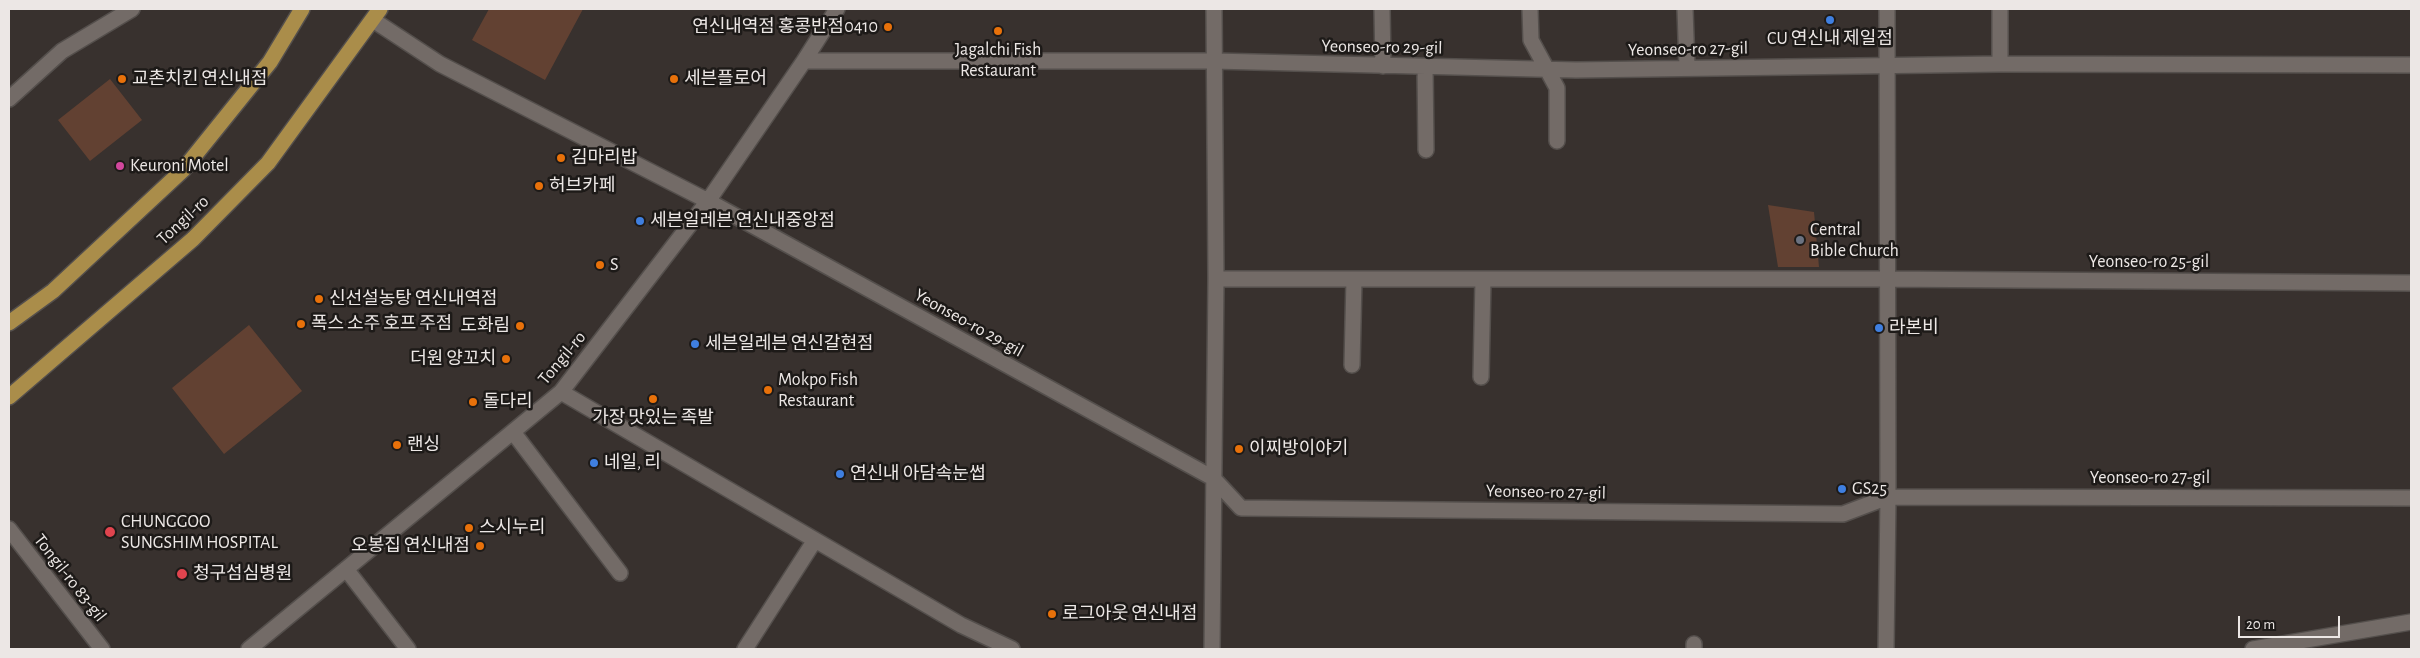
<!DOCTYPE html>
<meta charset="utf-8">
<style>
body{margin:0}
#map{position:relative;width:2420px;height:658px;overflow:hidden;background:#38312e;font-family:"Alegreya Sans",sans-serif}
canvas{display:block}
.frame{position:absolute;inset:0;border:10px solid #ece7e5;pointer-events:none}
.scale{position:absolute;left:2238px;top:616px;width:102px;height:22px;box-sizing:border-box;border:2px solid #ece7e5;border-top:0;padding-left:6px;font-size:15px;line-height:18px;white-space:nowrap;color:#ece7e5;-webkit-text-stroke:4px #1d1a18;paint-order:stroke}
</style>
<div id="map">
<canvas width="2420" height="658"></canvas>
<div class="frame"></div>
<div class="scale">20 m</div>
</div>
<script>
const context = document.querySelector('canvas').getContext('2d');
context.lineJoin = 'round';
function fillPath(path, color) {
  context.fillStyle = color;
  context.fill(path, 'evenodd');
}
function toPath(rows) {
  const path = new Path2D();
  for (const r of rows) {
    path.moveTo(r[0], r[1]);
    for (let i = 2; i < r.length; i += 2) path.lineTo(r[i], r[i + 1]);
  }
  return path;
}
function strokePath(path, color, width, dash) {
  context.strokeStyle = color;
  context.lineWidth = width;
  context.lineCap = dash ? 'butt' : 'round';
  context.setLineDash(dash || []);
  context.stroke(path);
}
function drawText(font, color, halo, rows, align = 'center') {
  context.font = font + ' "Alegreya Sans","Noto Sans KR",sans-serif';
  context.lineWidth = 5;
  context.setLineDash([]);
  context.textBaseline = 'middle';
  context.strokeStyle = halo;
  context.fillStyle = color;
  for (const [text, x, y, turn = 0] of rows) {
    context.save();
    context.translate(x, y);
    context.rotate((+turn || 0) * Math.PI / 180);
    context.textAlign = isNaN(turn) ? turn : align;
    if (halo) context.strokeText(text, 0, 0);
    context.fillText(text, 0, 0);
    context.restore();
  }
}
const building = toPath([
 [489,9,583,9,545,80,472,40],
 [110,79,142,120,90,161,58,120],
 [1768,205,1814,212,1819,267,1778,267],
 [249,325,302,391,224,454,172,388]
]);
const minor = toPath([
 [1382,9,1383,66],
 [1530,9,1531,40,1557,88,1557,141],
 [1685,9,1687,67],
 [373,20,440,64,708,201,1213,478,1241,508,1843,514,1888,497,2411,498],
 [804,61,1214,61,1576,70,2000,64,2411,65],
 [2000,64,2000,9],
 [1425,67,1426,150],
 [9,99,62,51,132,9],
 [1216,279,1887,279,2411,283],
 [1352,365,1354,279],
 [1481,377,1483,279],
 [561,392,961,625,1012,649],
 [513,432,620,573],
 [9,529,102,649],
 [346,569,408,649],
 [249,649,561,392,708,201,804,61,837,9],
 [745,649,815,540],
 [1212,649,1216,279,1214,9],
 [1694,649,1694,644],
 [1886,649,1888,497,1887,9],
 [2253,649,2411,622]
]);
const major = toPath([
 [9,323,53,291,183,170,270,62,302,9],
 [9,397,193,239,268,163,380,9]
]);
const markers = [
 [1830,20,5,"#3f7fe0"],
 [888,27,5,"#e8710a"],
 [998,31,5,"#e8710a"],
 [122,79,5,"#e8710a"],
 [674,79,5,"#e8710a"],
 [561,158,5,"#e8710a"],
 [120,166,5,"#d1479c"],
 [539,186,5,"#e8710a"],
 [640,221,5,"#3f7fe0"],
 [1800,240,5,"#6b7280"],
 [600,265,5,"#e8710a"],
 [319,299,5,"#e8710a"],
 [301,324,5,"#e8710a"],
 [520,326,5,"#e8710a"],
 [1879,328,5,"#3f7fe0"],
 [695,344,5,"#3f7fe0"],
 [506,359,5,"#e8710a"],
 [768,390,5,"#e8710a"],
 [653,399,5,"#e8710a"],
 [473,402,5,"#e8710a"],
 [397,445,5,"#e8710a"],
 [1239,449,5,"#e8710a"],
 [594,463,5,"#3f7fe0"],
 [840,474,5,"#3f7fe0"],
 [1842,489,5,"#3f7fe0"],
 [469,528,5,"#e8710a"],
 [110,532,6,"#e0444e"],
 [480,546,5,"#e8710a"],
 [182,574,6,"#e0444e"],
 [1052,614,5,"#e8710a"]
];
const poiNames = [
 ["연신내역점 홍콩반점0410",878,27,"right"],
 ["CU 연신내 제일점",1830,39,"center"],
 ["Jagalchi Fish",998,50,"center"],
 ["Restaurant",998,71,"center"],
 ["교촌치킨 연신내점",132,79],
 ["세븐플로어",684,79],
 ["김마리밥",571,158],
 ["Keuroni Motel",130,166],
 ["허브카페",549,186],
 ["세븐일레븐 연신내중앙점",650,221],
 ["Central",1810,230],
 ["Bible Church",1810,251],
 ["S",610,265],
 ["신선설농탕 연신내역점",329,299],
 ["폭스 소주 호프 주점",311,324],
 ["도화림",510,326,"right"],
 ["라본비",1889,328],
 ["세븐일레븐 연신갈현점",705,344],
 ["더원 양꼬치",496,359,"right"],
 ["Mokpo Fish",778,380],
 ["Restaurant",778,401],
 ["돌다리",483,402],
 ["가장 맛있는 족발",653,418,"center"],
 ["랜싱",407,445],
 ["이찌방이야기",1249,449],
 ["네일, 리",604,463],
 ["연신내 아담속눈썹",850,474],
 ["GS25",1852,489],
 ["CHUNGGOO",121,522],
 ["SUNGSHIM HOSPITAL",121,543],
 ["스시누리",479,528],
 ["오봉집 연신내점",470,546,"right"],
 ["청구섬심병원",193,574],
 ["로그아웃 연신내점",1062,614]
];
const streetNames = [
 ["Yeonseo-ro 29-gil",1382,47,1],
 ["Yeonseo-ro 27-gil",1688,49,-1],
 ["Tongil-ro",183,220,-43],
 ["Yeonseo-ro 25-gil",2149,262],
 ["Yeonseo-ro 29-gil",969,323,29],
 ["Tongil-ro",562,358,-50],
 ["Yeonseo-ro 27-gil",2150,478],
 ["Yeonseo-ro 27-gil",1546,492,1],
 ["Tongil-ro 83-gil",70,578,52]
];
fillPath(building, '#624132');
strokePath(minor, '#544f4c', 18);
strokePath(major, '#544f4c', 18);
strokePath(minor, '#736b67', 15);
strokePath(major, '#aa8d4a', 15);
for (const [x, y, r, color] of markers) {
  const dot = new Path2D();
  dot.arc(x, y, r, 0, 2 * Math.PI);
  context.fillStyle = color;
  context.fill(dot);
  strokePath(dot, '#1d1a18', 2);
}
drawText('18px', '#ece7e5', '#1d1a18', poiNames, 'left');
drawText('18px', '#ece7e5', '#1d1a18', streetNames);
</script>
